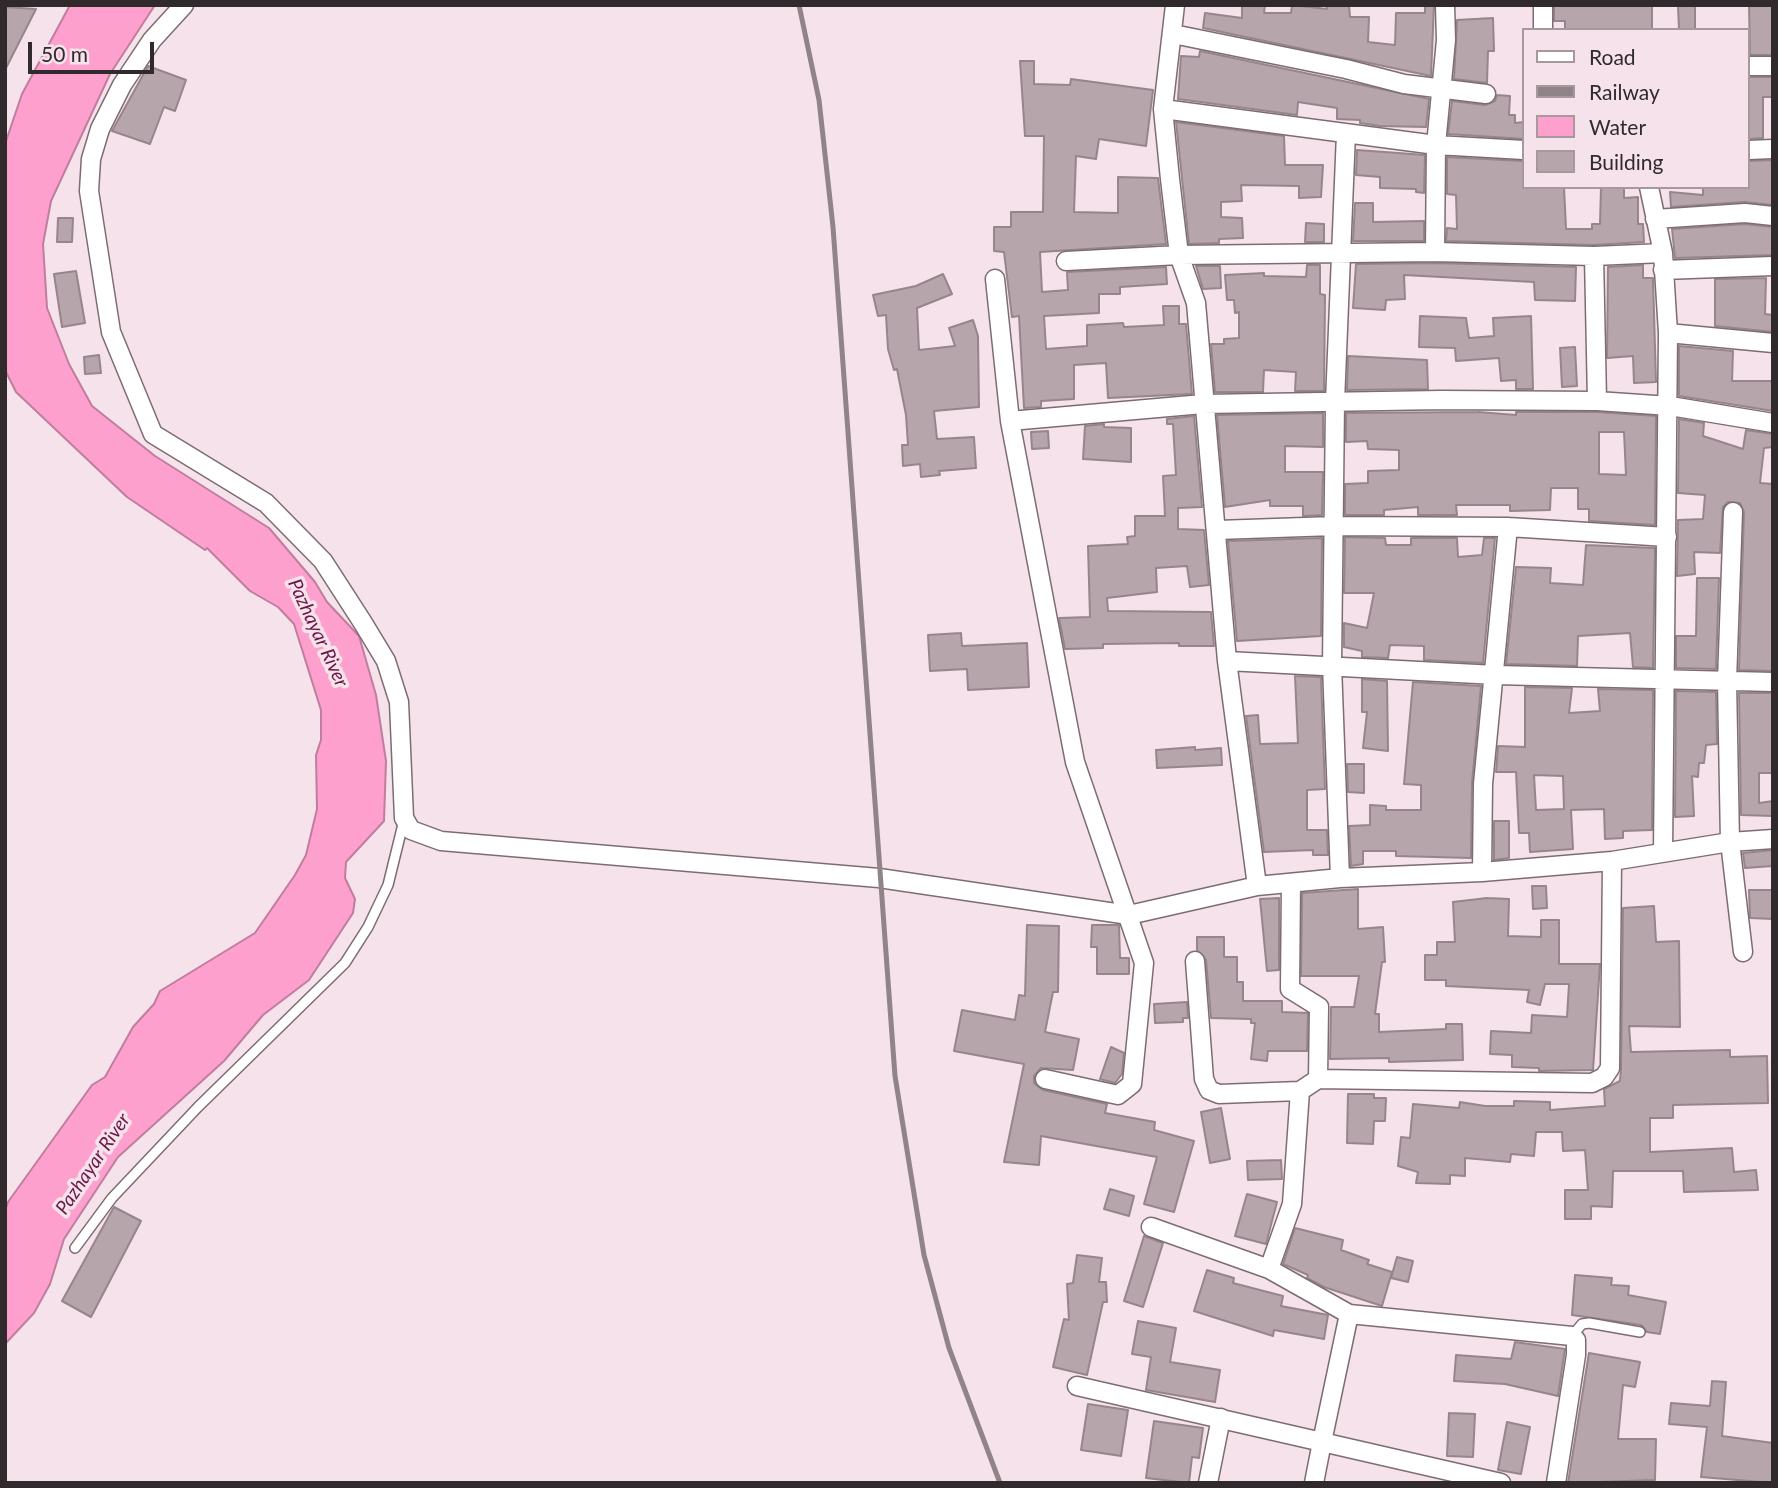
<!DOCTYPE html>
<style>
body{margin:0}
#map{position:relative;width:1778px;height:1488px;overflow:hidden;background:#f5e2ea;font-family:Lato,sans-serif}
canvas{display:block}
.frame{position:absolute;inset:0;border:7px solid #312a2d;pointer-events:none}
.legend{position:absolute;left:1522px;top:28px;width:228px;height:161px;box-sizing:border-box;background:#f5e2ea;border:2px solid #a7989e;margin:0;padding:9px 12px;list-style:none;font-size:21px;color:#312a2d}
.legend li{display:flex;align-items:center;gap:14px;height:35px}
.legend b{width:35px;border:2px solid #a7989e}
.scale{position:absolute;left:28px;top:42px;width:126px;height:32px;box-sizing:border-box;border:4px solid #312a2d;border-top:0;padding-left:9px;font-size:21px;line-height:24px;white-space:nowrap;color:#312a2d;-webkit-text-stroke:5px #f5e2ea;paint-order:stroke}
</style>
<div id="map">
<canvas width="1778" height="1488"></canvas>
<div class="frame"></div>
<ul class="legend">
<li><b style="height:9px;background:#fff"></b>Road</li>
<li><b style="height:9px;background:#908489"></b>Railway</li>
<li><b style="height:19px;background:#fea0cd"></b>Water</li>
<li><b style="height:19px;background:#b7a5ac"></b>Building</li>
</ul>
<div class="scale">50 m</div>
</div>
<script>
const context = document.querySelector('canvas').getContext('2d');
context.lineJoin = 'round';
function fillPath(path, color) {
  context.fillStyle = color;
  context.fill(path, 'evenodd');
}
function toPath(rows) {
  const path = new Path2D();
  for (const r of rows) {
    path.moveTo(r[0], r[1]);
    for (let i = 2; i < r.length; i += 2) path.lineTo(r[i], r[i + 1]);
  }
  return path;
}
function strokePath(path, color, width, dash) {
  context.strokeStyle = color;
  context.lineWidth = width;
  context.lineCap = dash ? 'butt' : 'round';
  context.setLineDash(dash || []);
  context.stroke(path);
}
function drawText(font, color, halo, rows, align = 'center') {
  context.font = font + ' Lato,sans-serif';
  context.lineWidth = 7;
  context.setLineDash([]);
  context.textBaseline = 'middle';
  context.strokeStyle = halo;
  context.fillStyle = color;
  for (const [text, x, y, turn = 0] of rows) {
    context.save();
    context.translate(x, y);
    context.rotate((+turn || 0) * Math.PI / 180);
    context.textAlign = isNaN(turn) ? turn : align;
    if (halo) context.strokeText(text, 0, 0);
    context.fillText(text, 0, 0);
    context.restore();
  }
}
const water = toPath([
 [70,5,155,5,110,74,51,201,43,244,47,308,69,364,92,406,155,456,269,528,315,582,327,602,359,636,376,695,386,761,384,821,346,862,345,878,355,899,353,913,309,980,263,1015,224,1061,118,1157,64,1239,50,1284,34,1313,5,1344,5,1211,8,1202,92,1085,105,1077,133,1027,154,1004,160,991,255,933,295,875,306,855,317,809,316,755,321,740,321,710,294,624,278,607,250,591,207,548,205,550,127,497,16,392,5,370,5,144,22,94,70,5]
]);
const building = toPath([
 [1242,5,1265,5,1264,13,1291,13,1292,5,1327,9,1326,5,1349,5,1350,17,1369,17,1368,42,1395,45,1396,13,1425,13,1425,5,1434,5,1431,76,1203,28,1205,13,1242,18,1242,5],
 [1554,5,1652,5,1652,30,1565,30,1565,21,1554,21,1554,5],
 [1678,5,1695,5,1695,30,1679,30,1678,5],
 [1749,5,1773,5,1773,55,1750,55,1749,5],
 [5,7,36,9,5,70,5,7],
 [1493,18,1494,51,1488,51,1487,83,1454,79,1457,20,1493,18],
 [1200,51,1429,99,1426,127,1380,126,1360,123,1360,120,1337,119,1337,108,1298,102,1297,115,1178,99,1181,56,1199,57,1200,51],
 [1020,61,1034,61,1034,84,1070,85,1071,79,1153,90,1146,146,1099,139,1096,159,1076,156,1074,212,1118,213,1118,177,1158,178,1166,244,1040,252,1042,292,1068,290,1067,272,1166,267,1167,284,1120,287,1120,294,1099,294,1099,313,1044,316,1046,349,1087,346,1087,325,1123,323,1124,327,1164,325,1163,306,1179,306,1179,324,1186,324,1192,394,1108,398,1106,363,1074,365,1074,399,1041,401,1041,407,1024,408,1019,316,1012,317,1004,252,994,251,994,227,1011,227,1011,212,1043,212,1044,136,1025,136,1020,61],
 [148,66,186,80,175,111,164,107,150,144,112,131,148,66],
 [1748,77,1773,77,1773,97,1763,97,1763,138,1748,139,1748,77],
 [1497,95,1510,96,1509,115,1515,115,1515,123,1524,122,1524,139,1448,134,1452,101,1485,105,1495,101,1497,95],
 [1176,122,1284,136,1285,165,1323,165,1321,197,1299,198,1299,186,1241,185,1242,201,1221,202,1221,217,1242,218,1243,238,1219,239,1219,243,1189,244,1176,122],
 [1357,150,1425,155,1424,193,1416,192,1416,189,1380,188,1380,177,1356,175,1357,150],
 [1447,157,1524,161,1524,187,1564,187,1566,229,1592,229,1592,224,1600,224,1601,187,1624,187,1624,198,1638,197,1638,224,1643,224,1644,242,1594,245,1446,241,1447,228,1457,229,1456,195,1447,194,1447,157],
 [1773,160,1773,205,1744,202,1671,207,1670,192,1703,195,1703,187,1748,187,1748,161,1773,160],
 [1355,203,1373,203,1373,222,1424,221,1424,241,1353,241,1355,203],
 [58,218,73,218,72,242,57,242,58,218],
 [1306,223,1324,224,1324,242,1305,242,1306,223],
 [1745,224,1773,227,1773,255,1675,258,1672,229,1745,224],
 [1435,263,1576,267,1575,301,1535,300,1534,282,1404,275,1405,299,1386,300,1385,310,1353,308,1356,264,1435,263],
 [1307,265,1320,265,1320,294,1325,295,1324,391,1295,391,1296,372,1264,370,1263,392,1215,392,1211,344,1224,344,1224,339,1239,338,1239,312,1235,313,1234,300,1227,300,1225,275,1264,273,1264,276,1306,277,1307,265],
 [1643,265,1643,278,1653,278,1656,382,1634,383,1633,356,1607,358,1608,267,1643,265],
 [1196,266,1220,266,1221,288,1203,289,1196,266],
 [76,271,85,323,62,327,54,274,76,271],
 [943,274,952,294,917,308,919,350,955,346,949,328,973,320,978,336,979,407,934,411,937,439,974,437,976,468,939,471,940,475,921,477,920,464,903,466,902,445,908,445,906,415,897,369,894,370,888,349,886,315,878,316,873,295,916,286,943,274],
 [1766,278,1765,314,1773,315,1773,332,1715,326,1715,279,1766,278],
 [1420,316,1466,318,1469,338,1494,336,1493,318,1531,316,1533,389,1516,389,1516,380,1501,381,1499,358,1456,361,1455,348,1419,347,1420,316],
 [1679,346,1733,351,1732,381,1773,381,1773,411,1679,396,1679,346],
 [1575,347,1577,386,1562,387,1560,348,1575,347],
 [99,355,101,373,85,374,84,357,99,355],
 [1348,356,1427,360,1428,389,1347,390,1348,356],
 [1478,412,1516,415,1516,412,1597,412,1656,416,1655,525,1589,521,1589,509,1578,509,1578,488,1551,488,1550,510,1510,511,1510,505,1456,505,1457,515,1418,515,1418,507,1384,510,1384,515,1345,515,1345,484,1368,483,1368,471,1399,470,1399,450,1368,449,1367,441,1346,442,1346,413,1478,412],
 [1599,432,1624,432,1626,475,1599,474,1599,432],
 [1323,413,1323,447,1285,446,1285,472,1323,472,1322,515,1303,516,1303,506,1270,506,1270,500,1225,507,1217,415,1323,413],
 [1194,416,1202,507,1178,508,1178,529,1204,530,1209,585,1190,587,1187,566,1156,568,1157,592,1107,598,1108,611,1211,612,1214,646,1179,646,1179,643,1103,644,1103,648,1065,649,1059,618,1090,617,1088,546,1128,544,1127,537,1135,536,1135,516,1165,516,1163,476,1176,475,1173,424,1167,424,1167,419,1194,416],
 [1679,419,1704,423,1703,436,1743,449,1746,430,1773,434,1773,447,1764,448,1760,483,1773,484,1773,671,1739,670,1744,512,1740,503,1728,502,1723,507,1720,553,1694,552,1695,574,1677,576,1678,520,1703,519,1705,495,1678,493,1679,419],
 [1104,424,1104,427,1131,428,1131,462,1083,459,1085,426,1104,424],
 [1048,431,1049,448,1032,449,1031,432,1048,431],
 [1345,537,1385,538,1386,545,1411,545,1411,538,1457,538,1458,557,1482,555,1484,538,1495,538,1483,663,1424,660,1424,646,1390,645,1388,658,1362,657,1362,651,1344,647,1344,623,1367,628,1374,593,1344,593,1345,537],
 [1322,538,1321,636,1237,641,1228,541,1322,538],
 [1586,545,1655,548,1653,668,1633,667,1630,633,1578,636,1577,666,1506,664,1516,567,1551,568,1550,583,1583,585,1586,545],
 [1697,578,1719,578,1716,669,1676,668,1676,636,1696,636,1697,578],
 [961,633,962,646,1027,643,1029,687,968,690,967,669,930,671,928,635,961,633],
 [1295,676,1321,677,1325,789,1307,790,1307,830,1327,830,1328,855,1313,855,1313,850,1264,852,1246,716,1258,715,1260,744,1298,743,1295,676],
 [1362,679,1387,681,1388,751,1363,748,1367,712,1362,712,1362,679],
 [1413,682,1481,686,1472,783,1471,858,1396,856,1396,851,1363,851,1363,864,1351,866,1349,826,1370,825,1370,805,1386,806,1386,810,1421,810,1421,785,1404,784,1413,682],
 [1525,687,1572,688,1569,713,1600,711,1598,689,1653,690,1652,830,1623,831,1623,838,1605,839,1604,809,1571,810,1573,849,1530,852,1529,833,1519,833,1516,772,1496,772,1498,746,1525,747,1525,687],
 [1534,775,1563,776,1564,809,1536,810,1534,775],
 [1676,691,1716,692,1717,744,1706,745,1704,763,1699,763,1698,777,1692,776,1694,816,1675,817,1676,691],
 [1739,693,1773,693,1773,773,1759,773,1759,803,1773,801,1773,816,1741,815,1739,693],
 [1195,747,1195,750,1221,748,1222,765,1157,768,1156,750,1195,747],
 [1347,764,1364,764,1364,793,1348,792,1347,764],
 [1494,821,1509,821,1509,858,1494,860,1494,821],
 [1773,850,1773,866,1745,868,1743,853,1773,850],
 [1532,886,1546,886,1547,908,1533,909,1532,886],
 [1358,889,1358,929,1383,927,1385,962,1382,962,1375,1014,1379,1014,1379,1032,1446,1029,1446,1024,1462,1024,1463,1060,1389,1062,1389,1058,1330,1059,1331,1007,1354,1007,1359,976,1301,976,1302,893,1358,889],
 [1749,890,1773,890,1773,919,1750,918,1749,890],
 [1279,898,1279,970,1267,971,1260,899,1279,898],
 [1487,898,1509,899,1508,936,1541,937,1541,920,1559,920,1559,964,1600,964,1593,1070,1539,1071,1539,1068,1512,1067,1512,1055,1490,1054,1491,1031,1531,1033,1532,1015,1567,1017,1569,984,1545,984,1540,1005,1527,1002,1529,990,1446,986,1446,980,1425,980,1425,955,1437,955,1437,942,1455,942,1453,902,1487,898],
 [1654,906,1656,942,1679,941,1680,1027,1629,1026,1631,1052,1730,1050,1730,1057,1767,1056,1768,1103,1673,1105,1673,1118,1650,1118,1650,1152,1732,1148,1734,1172,1756,1170,1758,1190,1684,1192,1683,1171,1613,1171,1612,1207,1591,1206,1591,1219,1565,1219,1565,1190,1588,1190,1585,1150,1563,1151,1562,1132,1536,1132,1534,1156,1511,1154,1510,1162,1465,1158,1465,1176,1450,1175,1450,1184,1416,1183,1418,1172,1398,1166,1401,1137,1410,1138,1413,1104,1459,1108,1460,1102,1485,1106,1514,1106,1514,1101,1550,1102,1550,1110,1605,1106,1604,1089,1620,1081,1621,1068,1623,908,1654,906],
 [1027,925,1059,926,1058,992,1053,992,1045,1032,1079,1039,1073,1070,1041,1068,1034,1076,1034,1083,1043,1090,1107,1104,1105,1113,1155,1122,1154,1130,1194,1141,1174,1212,1144,1204,1157,1157,1041,1136,1039,1165,1004,1162,1024,1064,954,1051,962,1010,1015,1020,1019,995,1025,996,1027,925],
 [1092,925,1119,925,1120,958,1129,958,1129,974,1097,974,1097,947,1091,947,1092,925],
 [1197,937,1224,937,1224,957,1237,957,1237,982,1243,982,1243,1001,1282,1001,1282,1012,1308,1013,1307,1051,1268,1051,1267,1061,1251,1059,1255,1023,1251,1023,1251,1019,1211,1018,1206,960,1197,950,1197,937],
 [1187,1002,1188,1018,1183,1018,1183,1022,1155,1023,1154,1004,1187,1002],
 [1111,1047,1124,1053,1122,1074,1115,1083,1100,1079,1111,1047],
 [1348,1094,1374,1094,1374,1098,1386,1098,1385,1121,1374,1121,1373,1144,1347,1143,1348,1094],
 [1221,1108,1230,1159,1210,1163,1201,1112,1221,1108],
 [1281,1160,1282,1179,1248,1180,1247,1161,1281,1160],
 [1110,1189,1134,1196,1129,1216,1104,1209,1110,1189],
 [1247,1194,1277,1202,1266,1244,1235,1236,1247,1194],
 [114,1207,141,1221,91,1317,62,1301,114,1207],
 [1295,1228,1343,1240,1341,1250,1369,1260,1367,1264,1392,1272,1382,1306,1324,1287,1307,1278,1308,1275,1283,1264,1295,1228],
 [1144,1236,1163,1243,1143,1307,1124,1301,1144,1236],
 [1077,1255,1102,1258,1099,1282,1106,1282,1107,1302,1103,1302,1087,1375,1053,1367,1064,1319,1069,1320,1067,1284,1073,1283,1077,1255],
 [1397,1257,1413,1261,1408,1282,1391,1278,1397,1257],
 [1207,1270,1234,1278,1233,1283,1283,1296,1281,1306,1328,1315,1324,1339,1274,1330,1273,1336,1194,1311,1207,1270],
 [1575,1275,1612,1278,1611,1285,1629,1286,1628,1295,1666,1302,1660,1334,1647,1332,1641,1325,1572,1315,1575,1275],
 [1138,1321,1176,1328,1170,1362,1220,1370,1215,1402,1146,1390,1151,1357,1132,1354,1138,1321],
 [1515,1342,1565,1349,1558,1396,1505,1384,1454,1381,1456,1355,1511,1359,1515,1342],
 [1589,1353,1640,1362,1635,1387,1623,1385,1618,1439,1656,1439,1655,1480,1568,1483,1589,1353],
 [1712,1381,1726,1382,1722,1436,1773,1443,1773,1483,1701,1477,1707,1427,1669,1424,1671,1403,1710,1406,1712,1381],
 [1088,1404,1128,1410,1121,1456,1081,1450,1088,1404],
 [1449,1413,1475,1414,1473,1457,1447,1456,1449,1413],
 [1154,1421,1203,1428,1199,1458,1192,1457,1189,1483,1146,1478,1154,1421],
 [1507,1422,1530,1427,1521,1474,1498,1470,1507,1422]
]);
const service = toPath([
 [75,1248,112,1198,198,1107,345,963,368,927,388,885,404,820],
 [1572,1336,1582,1324,1589,1323,1640,1332]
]);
const minor = toPath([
 [184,5,152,40,122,85,100,129,91,159,89,191,111,332,153,434,266,503,323,561,363,623,386,661,399,702,404,818,411,830,441,841,879,878,1129,915,1257,886],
 [1175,5,1163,109,1170,179,1179,255,1196,303,1227,661,1257,886,1340,878,1482,872,1612,861,1730,842,1773,839],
 [1543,5,1543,30],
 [1173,34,1346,69,1404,84,1486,94],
 [1748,66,1773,66],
 [1163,109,1436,145,1524,150],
 [1748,150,1773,149],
 [1649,187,1663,253,1668,333],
 [1655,219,1745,213,1773,216],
 [1435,252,1436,145,1446,40,1445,5],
 [1594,256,1597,401],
 [1066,261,1179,255,1435,252,1594,256,1663,253],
 [1663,270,1773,266],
 [995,279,1010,421,1075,762,1144,963,1132,1084,1118,1095,1045,1079],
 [1010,421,1203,404,1441,400,1597,401,1670,406,1773,423],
 [1733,512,1727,681,1730,842,1743,952],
 [1217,530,1334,526,1508,527,1667,537],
 [1227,661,1496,675,1773,682],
 [1663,852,1668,333,1773,343],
 [1482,872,1483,784,1508,527],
 [1340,878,1332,665,1335,402,1346,133],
 [1291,883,1290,989,1319,1007,1318,1079,1300,1091,1292,1204,1269,1269,1349,1314,1572,1336,1576,1340,1576,1355,1556,1483],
 [1195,961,1204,1079,1209,1090,1219,1094,1300,1091],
 [1318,1079,1592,1083,1604,1077,1610,1068,1612,861],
 [1151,1227,1269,1269],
 [1349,1314,1322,1442,1501,1483],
 [1077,1386,1322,1442,1314,1483],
 [1208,1483,1221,1418]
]);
const rail = toPath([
 [799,5,819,100,833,227,895,1076,924,1255,949,1348,1000,1483]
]);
const waterNames = [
 ["Pazhayar River",318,633,65],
 ["Pazhayar River",93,1164,-56]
];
fillPath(water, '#fea0cd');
strokePath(water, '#c07d9d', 2);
fillPath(building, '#b7a5ac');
strokePath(building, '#97858d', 2);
strokePath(service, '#7d6c73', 12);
strokePath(minor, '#7d6c73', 21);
strokePath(service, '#fff', 9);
strokePath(minor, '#fff', 18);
strokePath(rail, '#908489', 5);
drawText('italic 19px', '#691846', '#f5e2ea', waterNames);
</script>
